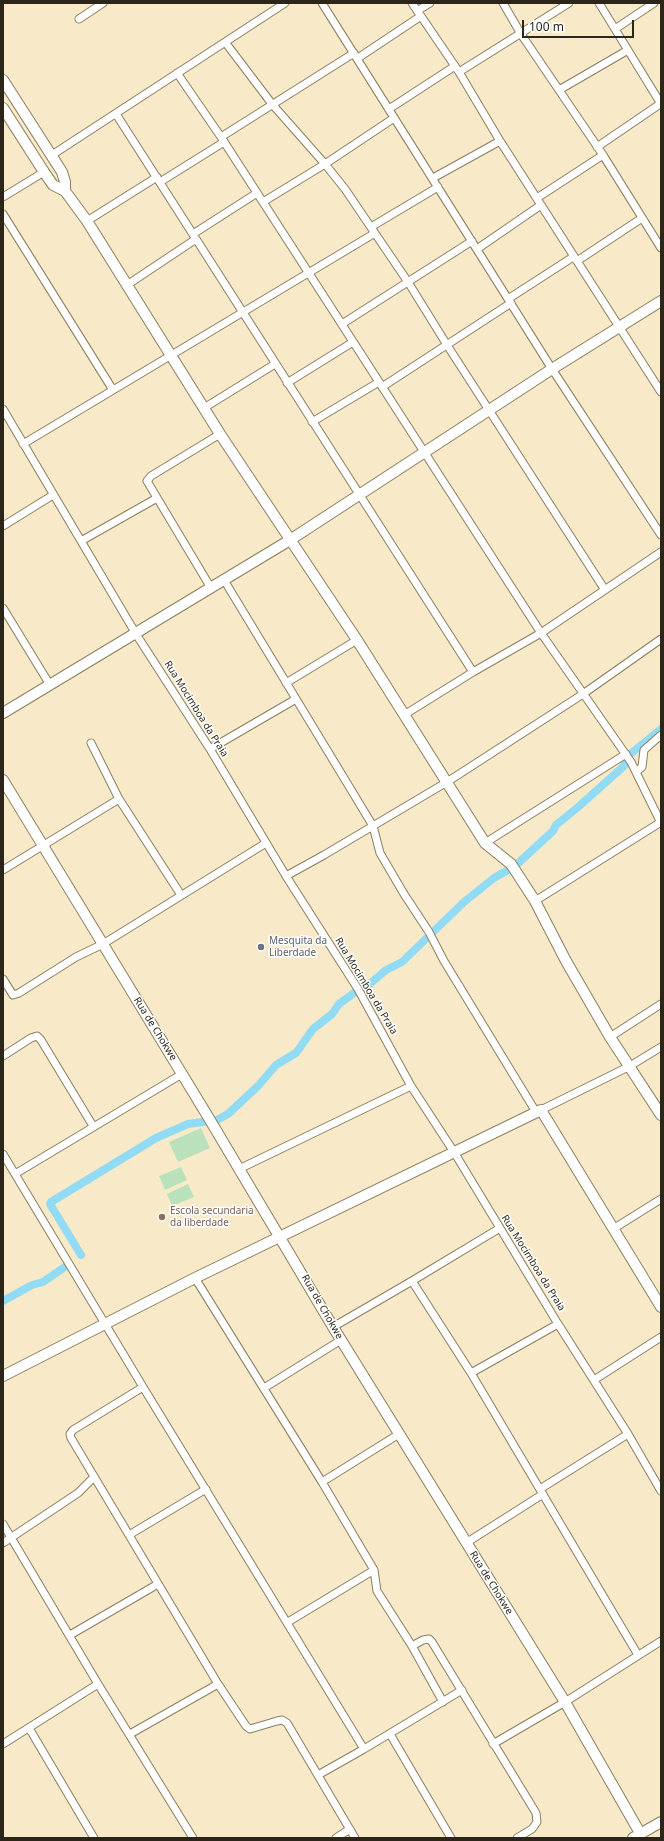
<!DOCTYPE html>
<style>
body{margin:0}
#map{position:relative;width:664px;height:1841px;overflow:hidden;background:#f8eac8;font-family:"Noto Sans",sans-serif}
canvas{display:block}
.frame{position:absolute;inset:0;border:4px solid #2b2619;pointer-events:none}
.scale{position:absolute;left:522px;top:20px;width:112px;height:18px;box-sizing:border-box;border:2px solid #2b2619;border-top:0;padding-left:5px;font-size:12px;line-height:14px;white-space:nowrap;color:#2b2619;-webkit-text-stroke:3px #fff;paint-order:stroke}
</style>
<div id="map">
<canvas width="664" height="1841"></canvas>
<div class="frame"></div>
<div class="scale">100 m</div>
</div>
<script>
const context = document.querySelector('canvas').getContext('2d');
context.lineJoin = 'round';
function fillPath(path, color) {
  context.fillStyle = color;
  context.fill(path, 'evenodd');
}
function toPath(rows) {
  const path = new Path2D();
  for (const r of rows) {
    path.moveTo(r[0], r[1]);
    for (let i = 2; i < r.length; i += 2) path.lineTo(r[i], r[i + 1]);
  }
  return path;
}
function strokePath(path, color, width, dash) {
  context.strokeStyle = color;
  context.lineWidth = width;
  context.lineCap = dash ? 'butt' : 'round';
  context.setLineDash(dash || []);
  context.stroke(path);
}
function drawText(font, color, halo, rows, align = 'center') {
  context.font = font + ' "Noto Sans",sans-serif';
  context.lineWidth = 3;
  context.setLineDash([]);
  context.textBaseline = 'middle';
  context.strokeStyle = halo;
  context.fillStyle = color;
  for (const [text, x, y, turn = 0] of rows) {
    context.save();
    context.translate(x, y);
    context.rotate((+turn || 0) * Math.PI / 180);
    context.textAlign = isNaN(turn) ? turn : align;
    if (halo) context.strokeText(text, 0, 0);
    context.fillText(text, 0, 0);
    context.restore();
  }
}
const green = toPath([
 [201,1128,210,1148,178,1162,169,1142],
 [181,1167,187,1180,165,1190,159,1176],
 [188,1184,194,1197,172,1206,167,1194]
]);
const canal = toPath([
 [81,1255,50,1204,51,1202,156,1138,188,1124,217,1120,228,1114,258,1086,276,1065,296,1053,313,1029,332,1014,339,1004,354,993,365,988,386,970,402,962,464,902,494,878,515,866,553,831,556,825,577,808,624,766,628,756,661,729],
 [3,1301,32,1285,43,1282,69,1264]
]);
const street = toPath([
 [322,3,552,369,661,535],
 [412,3,459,72,500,141,661,392],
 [503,3,521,34,603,155,661,248],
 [599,3,661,104],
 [417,11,430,3],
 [79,19,103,3],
 [615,29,654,3],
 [225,42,272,104,325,164,345,189,408,282,447,345,605,590],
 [358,58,421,16],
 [459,72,569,3],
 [177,73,221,137,541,633,631,762,661,823],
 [559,90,628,50],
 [389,109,455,66],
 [116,114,473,672],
 [221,137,354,53],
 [597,147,660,104],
 [52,155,285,3],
 [433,178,500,141],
 [160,182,224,142],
 [3,197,44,172],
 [537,198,603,155],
 [263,202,325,164,394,118],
 [3,214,113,390],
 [87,221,157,177],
 [371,227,438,187],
 [193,234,257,193],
 [477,249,541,205],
 [577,261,642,218],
 [127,285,196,239],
 [508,299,573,257],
 [342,324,472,241],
 [287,383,353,342],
 [382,387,511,303],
 [204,408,275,364],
 [3,409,136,634,210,749,286,876,358,989,411,1086,454,1152,558,1324,628,1434,661,1491],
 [312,422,379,382],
 [23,444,375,233],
 [3,526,53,495],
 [81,541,157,498],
 [224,580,373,826,380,853,404,894,429,932,444,961,536,1112],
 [211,588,147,481,151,476,220,434],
 [3,608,50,685],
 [286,683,357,640],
 [404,715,473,672,541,633,661,552],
 [91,743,119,799,181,895],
 [210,749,296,699],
 [636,772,642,767,644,750,661,735],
 [485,843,626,754],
 [3,870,119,799],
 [286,876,324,855,447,782,583,694,661,639],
 [535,901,661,822],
 [3,979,13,995,19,993,76,957,103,944,266,843],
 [610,1037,661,1004],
 [3,1056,31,1038,37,1036,41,1040,93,1126],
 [541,1110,630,1066,661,1047],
 [3,1154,143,1387,364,1749],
 [239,1169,411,1086],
 [15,1174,182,1074],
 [613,1229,661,1199],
 [195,1278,322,1482,374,1570,377,1591,412,1646,443,1702],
 [412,1281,471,1373,638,1655],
 [333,1327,412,1281,500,1228],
 [471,1373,558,1324],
 [594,1380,661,1337],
 [143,1387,73,1430,70,1434,71,1438,218,1684,246,1726,250,1729,277,1721,282,1720,287,1723,355,1838],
 [264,1388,341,1340],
 [322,1482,399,1434],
 [540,1489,628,1434],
 [3,1524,98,1684,193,1838],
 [129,1535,206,1489],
 [3,1543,78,1493,94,1477],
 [466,1543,543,1494],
 [288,1622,374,1570],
 [70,1635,158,1584],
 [412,1646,423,1640,429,1639,432,1642,536,1813,537,1822,532,1829,517,1838],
 [29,1728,94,1838],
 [130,1734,218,1684],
 [390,1734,451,1838],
 [3,1744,98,1684],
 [493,1744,565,1702,661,1641],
 [318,1775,364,1749,462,1690],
 [336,1838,350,1829]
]);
const secondary = toPath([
 [3,80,62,172,65,182,65,191],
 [3,108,44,172,53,185,65,191,87,221,220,434,357,640,485,843,511,864,535,901,566,961,610,1037,661,1115],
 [3,713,290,540,552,369,661,301],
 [3,780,207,1115,333,1327,565,1702,640,1833],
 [3,1376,195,1278,541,1110,661,1307],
 [633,1838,661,1822]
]);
const markers = [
 [261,947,4,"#6b7280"],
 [162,1217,4,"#8d6e63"]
];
const streetNames = [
 ["Rua Mocimboa da Praia",196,709,58],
 ["Rua Mocimboa da Praia",366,986,59],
 ["Rua de Chokwe",155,1029,58],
 ["Rua Mocimboa da Praia",533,1263,58],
 ["Rua de Chokwe",322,1307,60],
 ["Rua de Chokwe",491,1583,58]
];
const worshipNames = [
 ["Mesquita da",269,941],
 ["Liberdade",269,953]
];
const educationNames = [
 ["Escola secundaria",170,1211],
 ["da liberdade",170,1223]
];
fillPath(green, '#b9e1bc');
strokePath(canal, '#91dbf4', 8);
strokePath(street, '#8a7e5f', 9);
strokePath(secondary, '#8a7e5f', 12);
strokePath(street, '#fff', 7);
strokePath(secondary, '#fff', 10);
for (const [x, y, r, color] of markers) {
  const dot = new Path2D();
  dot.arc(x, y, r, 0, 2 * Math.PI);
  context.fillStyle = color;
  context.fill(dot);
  strokePath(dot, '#fff', 1.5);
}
drawText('10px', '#2b2619', '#fff', streetNames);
drawText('10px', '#5b616d', '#fff', worshipNames, 'left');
drawText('10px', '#785e54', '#fff', educationNames, 'left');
</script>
